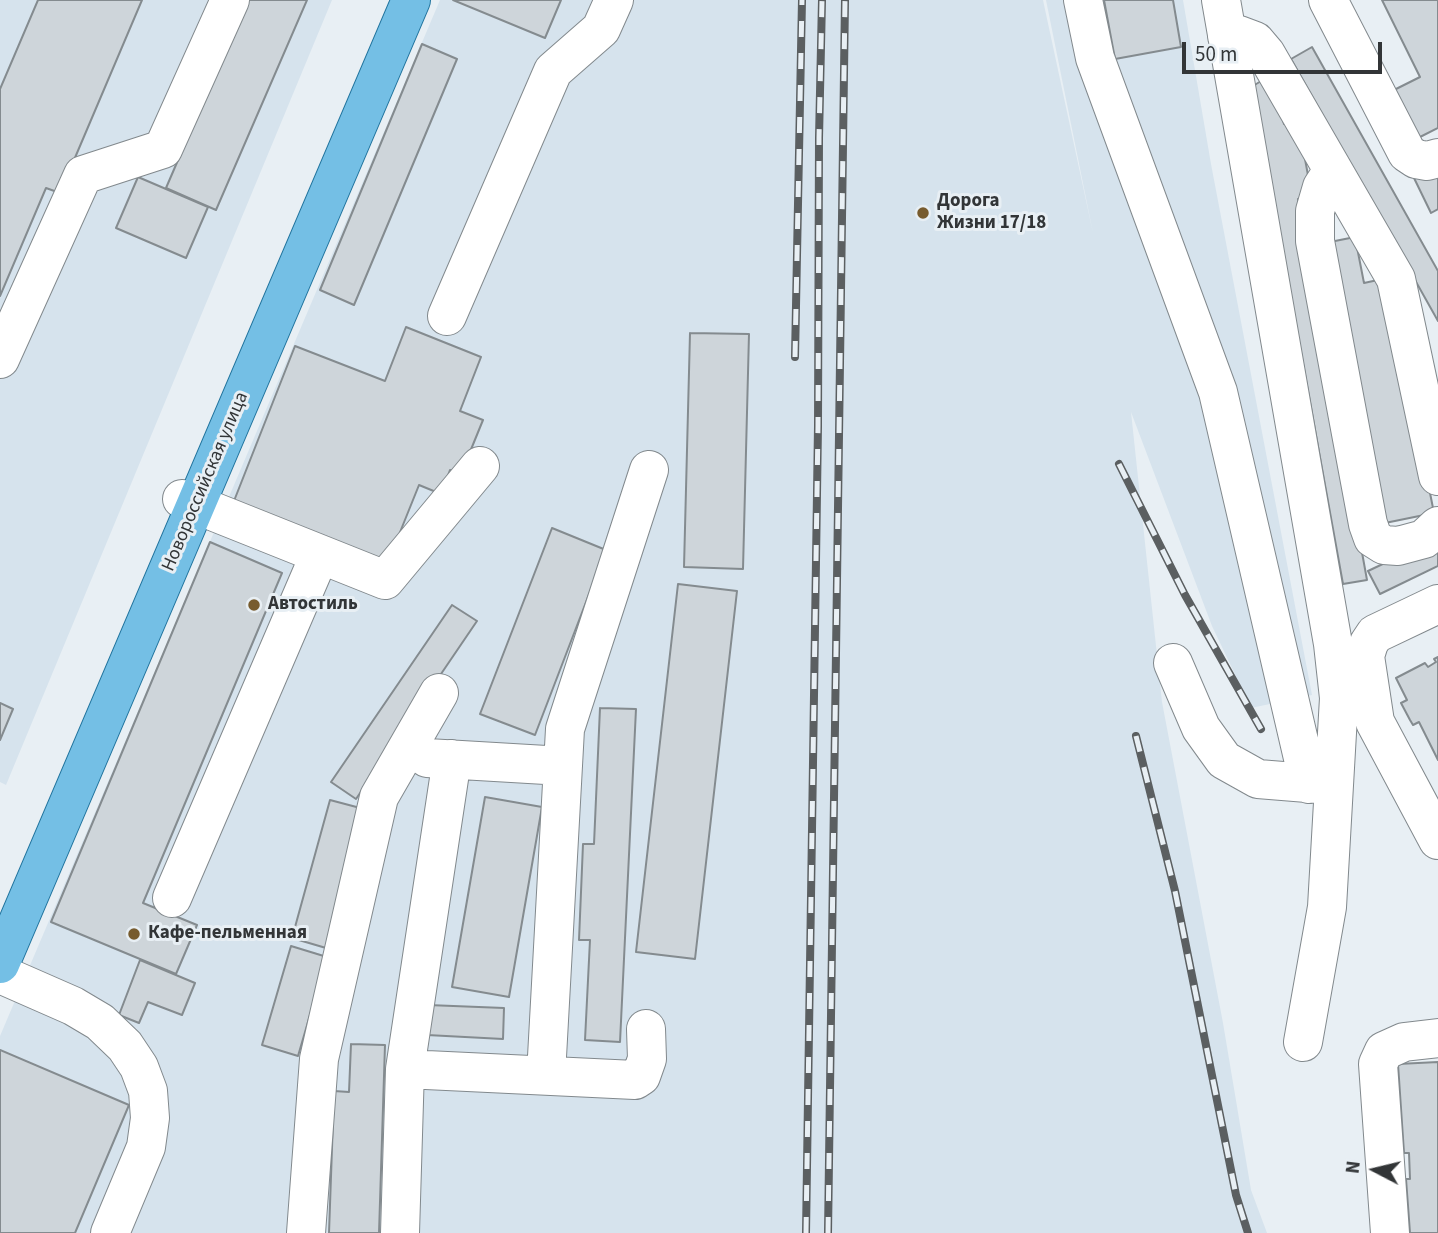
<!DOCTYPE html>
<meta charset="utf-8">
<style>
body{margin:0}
#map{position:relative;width:1438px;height:1233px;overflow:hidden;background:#e8eff4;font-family:"Source Sans 3",sans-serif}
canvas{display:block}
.north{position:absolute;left:1340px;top:1135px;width:70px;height:70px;-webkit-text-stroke:5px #e8eff4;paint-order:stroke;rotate:277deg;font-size:19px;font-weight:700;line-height:28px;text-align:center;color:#323537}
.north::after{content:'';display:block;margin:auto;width:24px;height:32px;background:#323537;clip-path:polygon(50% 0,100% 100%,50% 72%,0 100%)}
.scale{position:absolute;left:1182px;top:42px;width:200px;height:32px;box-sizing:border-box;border:4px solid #323537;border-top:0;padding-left:9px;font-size:21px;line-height:24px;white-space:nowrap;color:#323537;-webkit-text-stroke:5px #e8eff4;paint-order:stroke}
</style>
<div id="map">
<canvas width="1438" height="1233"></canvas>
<div class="north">N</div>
<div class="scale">50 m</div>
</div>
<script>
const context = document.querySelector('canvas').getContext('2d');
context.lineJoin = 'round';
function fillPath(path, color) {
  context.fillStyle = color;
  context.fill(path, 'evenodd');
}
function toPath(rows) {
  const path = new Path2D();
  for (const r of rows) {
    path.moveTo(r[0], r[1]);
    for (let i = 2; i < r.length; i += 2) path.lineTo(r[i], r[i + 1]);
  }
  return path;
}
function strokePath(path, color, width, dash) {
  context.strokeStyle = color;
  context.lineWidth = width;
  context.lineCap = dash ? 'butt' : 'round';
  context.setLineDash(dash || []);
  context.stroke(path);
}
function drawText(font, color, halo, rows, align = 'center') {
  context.font = font + ' "Source Sans 3",sans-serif';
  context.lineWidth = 6;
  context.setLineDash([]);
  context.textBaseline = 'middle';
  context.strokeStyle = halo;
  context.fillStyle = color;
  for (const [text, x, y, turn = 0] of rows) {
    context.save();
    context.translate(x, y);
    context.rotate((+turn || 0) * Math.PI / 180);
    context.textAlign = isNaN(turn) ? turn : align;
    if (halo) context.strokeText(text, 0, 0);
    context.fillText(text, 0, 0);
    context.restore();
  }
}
const built = toPath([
 [0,0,332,0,6,785,0,782],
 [440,0,1043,0,1093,233,1046,0,1183,0,1211,164,1312,695,1251,708,1212,626,1131,412,1162,702,1223,1023,1251,1190,1267,1233,0,1233,0,1036]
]);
const building = toPath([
 [38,0,142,0,60,193,46,188,0,296,0,89,38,0],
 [247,0,307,0,216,210,166,188,247,0],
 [453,0,561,0,545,38,453,0],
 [1104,0,1173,0,1181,47,1115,59,1104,0],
 [1382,0,1438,0,1438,128,1418,138,1394,90,1420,77,1382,0],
 [422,44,457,59,354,305,320,290,422,44],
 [1312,47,1438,271,1438,321,1291,59,1312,47],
 [1271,75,1284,124,1298,121,1312,197,1298,199,1367,580,1343,584,1274,204,1248,89,1271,75],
 [1438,166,1438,209,1431,213,1414,178,1438,166],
 [138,177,208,207,186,258,116,228,138,177],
 [1355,237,1364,283,1387,278,1434,513,1385,523,1330,242,1355,237],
 [406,327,481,357,460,411,483,420,461,474,450,470,441,494,419,485,386,567,232,506,295,346,385,381,406,327],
 [690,333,749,334,743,569,684,567,690,333],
 [552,528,606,550,535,735,480,714,552,528],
 [1438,538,1438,566,1380,594,1368,571,1438,538],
 [210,542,282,573,143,903,197,925,176,974,51,922,210,542],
 [678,584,737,591,695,959,636,952,678,584],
 [452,605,477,621,356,799,331,782,452,605],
 [1438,657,1438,760,1419,722,1413,725,1410,720,1401,703,1407,700,1396,678,1425,663,1428,667,1436,662,1434,659,1438,657],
 [0,703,13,709,0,740,0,703],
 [600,708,636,709,620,1042,585,1040,590,940,579,940,583,844,594,844,600,708],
 [485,797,542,807,509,997,452,987,485,797],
 [330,800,364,809,326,948,292,938,330,800],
 [291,946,327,957,298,1056,262,1045,291,946],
 [140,960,195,983,182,1015,148,1002,139,1023,119,1015,140,960],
 [428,1005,504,1008,503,1039,427,1035,428,1005],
 [351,1044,385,1045,379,1233,329,1233,334,1091,349,1092,351,1044],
 [0,1050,129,1105,75,1233,0,1233,0,1050],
 [1438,1062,1438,1233,1410,1233,1406,1179,1410,1179,1409,1153,1404,1153,1398,1064,1438,1062]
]);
const minor = toPath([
 [1083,0,1095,58,1218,392,1309,784],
 [1221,0,1333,644,1339,698,1327,907,1303,1042],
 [1328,0,1407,153,1416,159,1427,161,1438,158],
 [1227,36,1239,35,1255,41,1266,54,1396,279,1438,476],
 [1333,170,1322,187,1315,211,1315,241,1368,524,1373,538,1384,545,1398,546,1424,539,1438,526],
 [447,316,553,71,601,29,614,0],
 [0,359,83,175,163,149,230,0],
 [182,499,385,580,480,466],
 [1438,604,1375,634,1369,643,1365,656,1375,722,1438,840],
 [1173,663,1201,728,1224,760,1258,779,1332,785],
 [427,758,563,766],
 [172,898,320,554],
 [0,974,73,1006,100,1022,125,1046,139,1067,148,1091,150,1118,146,1147,110,1233],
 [405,1069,635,1080,641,1076,647,1059,646,1029],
 [546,1075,565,729,649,470],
 [306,1233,319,1059,379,797,439,693],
 [400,1233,405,1069,452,759],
 [1390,1233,1378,1064,1384,1051,1404,1042,1438,1038]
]);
const major = toPath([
 [0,964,411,0]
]);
const rail = toPath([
 [795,357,802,0],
 [1119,464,1185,595,1261,729],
 [1136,736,1175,891,1236,1195,1248,1233],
 [806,1233,818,426,819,138,822,0],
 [828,1233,845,0]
]);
const markers = [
 [923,213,7,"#775b2e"],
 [254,605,7,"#775b2e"],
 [134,934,7,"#775b2e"]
];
const poiNames = [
 ["Дорога",937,202],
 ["Жизни 17/18",937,224],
 ["Автостиль",268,605],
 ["Кафе-пельменная",148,934]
];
const streetNames = [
 ["Новороссийская улица",206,482,-67]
];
fillPath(built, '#d6e3ed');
fillPath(building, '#ced5da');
strokePath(building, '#848b8f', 2);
strokePath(minor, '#82898d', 40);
strokePath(major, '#20739d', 40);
strokePath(minor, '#fff', 38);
strokePath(major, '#74bfe5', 38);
strokePath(rail, '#5b5f61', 8);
strokePath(rail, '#e8eff4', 5, [16]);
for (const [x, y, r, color] of markers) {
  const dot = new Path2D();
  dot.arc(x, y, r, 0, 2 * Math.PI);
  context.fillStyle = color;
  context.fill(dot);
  strokePath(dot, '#e8eff4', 2.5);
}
drawText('bold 19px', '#323537', '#e8eff4', poiNames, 'left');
drawText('19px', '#323537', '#e8eff4', streetNames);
</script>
